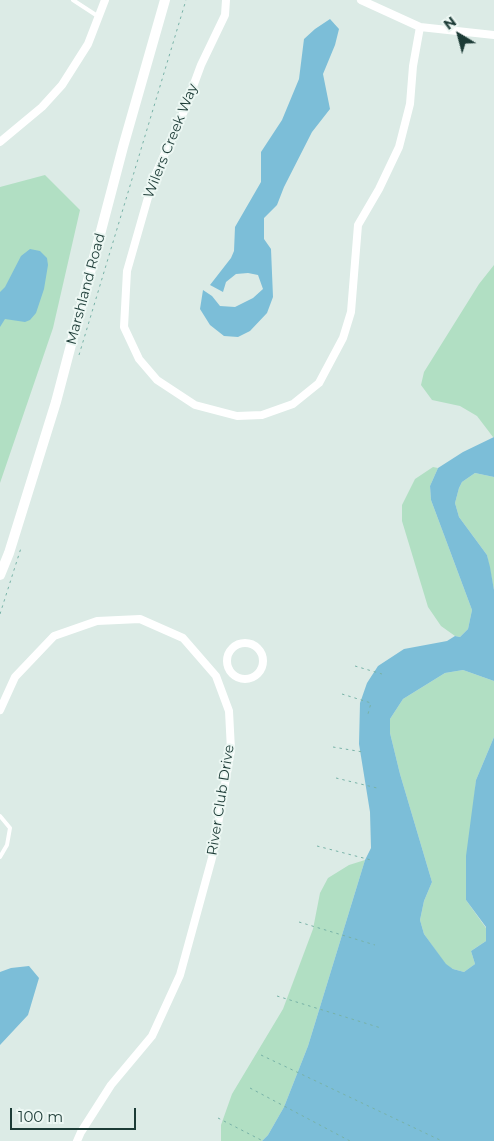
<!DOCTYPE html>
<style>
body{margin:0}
#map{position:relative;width:494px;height:1141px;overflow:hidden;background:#dcebe6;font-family:Montserrat,sans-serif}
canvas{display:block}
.north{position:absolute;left:434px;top:10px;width:50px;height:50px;-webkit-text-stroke:4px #ecf7f3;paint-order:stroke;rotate:323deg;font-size:14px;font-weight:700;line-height:20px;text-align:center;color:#1c3b36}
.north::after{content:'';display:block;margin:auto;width:18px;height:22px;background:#1c3b36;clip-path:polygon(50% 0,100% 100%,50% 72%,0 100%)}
.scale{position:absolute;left:10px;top:1108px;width:126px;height:22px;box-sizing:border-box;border:2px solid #1c3b36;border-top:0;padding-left:6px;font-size:15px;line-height:18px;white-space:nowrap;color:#1c3b36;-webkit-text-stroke:4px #ecf7f3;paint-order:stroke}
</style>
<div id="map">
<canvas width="494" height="1141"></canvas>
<div class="north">N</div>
<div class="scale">100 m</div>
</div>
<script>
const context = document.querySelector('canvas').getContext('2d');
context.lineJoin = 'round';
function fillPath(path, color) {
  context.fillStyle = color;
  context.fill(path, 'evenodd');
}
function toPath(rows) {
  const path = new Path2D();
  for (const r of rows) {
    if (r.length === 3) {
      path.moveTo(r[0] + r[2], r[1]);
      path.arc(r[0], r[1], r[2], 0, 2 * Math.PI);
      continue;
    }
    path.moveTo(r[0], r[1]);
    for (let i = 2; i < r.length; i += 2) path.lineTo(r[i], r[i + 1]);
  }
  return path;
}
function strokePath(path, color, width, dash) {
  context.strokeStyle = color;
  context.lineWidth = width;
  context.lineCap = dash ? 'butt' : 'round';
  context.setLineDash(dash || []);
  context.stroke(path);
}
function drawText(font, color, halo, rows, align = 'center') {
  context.font = font + ' Montserrat,sans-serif';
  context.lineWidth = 4;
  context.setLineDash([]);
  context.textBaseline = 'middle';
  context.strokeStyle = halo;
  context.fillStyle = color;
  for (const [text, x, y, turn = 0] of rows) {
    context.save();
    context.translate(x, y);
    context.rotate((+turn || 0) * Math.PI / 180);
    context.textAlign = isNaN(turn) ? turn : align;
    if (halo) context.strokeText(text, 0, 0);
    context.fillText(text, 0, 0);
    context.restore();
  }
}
const green = toPath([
 [45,175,80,210,53,328,0,483,0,187],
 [494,265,494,437,493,437,477,416,460,406,432,400,421,385,424,372,479,284],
 [433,467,438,468,430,486,431,500,472,610,468,629,460,637,455,636,441,626,428,607,402,521,402,505,415,479],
 [475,473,494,477,494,590,487,555,459,517,455,503,459,488,462,482],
 [463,670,494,681,494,737,476,780,466,900,486,928,486,941,471,951,475,964,464,972,453,969,446,965,424,934,420,920,424,901,432,882,400,774,390,733,390,719,403,699,445,673],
 [365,860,308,1046,284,1107,268,1135,262,1141,221,1141,221,1125,232,1094,283,1009,313,929,320,893,328,878,349,865]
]);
const water = toPath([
 [330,19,339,29,335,45,323,74,330,109,312,132,284,187,277,205,264,218,264,239,271,249,273,297,267,313,250,331,238,337,224,336,210,325,200,309,203,290,212,296,220,306,235,307,253,298,263,289,258,275,248,273,236,274,226,282,223,292,210,285,231,258,234,251,235,227,261,182,261,152,282,120,299,79,304,39,315,29],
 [30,249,40,251,47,258,48,265,44,289,36,313,30,320,25,322,5,319,0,327,0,292,5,287,21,256],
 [494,437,494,477,475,473,462,482,459,488,455,503,459,517,487,555,490,567,494,590,494,681,463,670,445,673,403,699,390,719,390,733,400,774,432,882,424,901,420,920,424,934,446,964,453,969,464,972,475,964,471,951,486,941,486,927,466,900,466,856,476,780,494,737,494,1141,262,1141,268,1135,284,1107,308,1046,365,860,371,848,370,812,359,744,360,703,367,683,378,666,404,649,447,641,455,636,460,637,468,629,472,610,431,500,430,486,438,468,463,452],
 [29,966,39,978,28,1015,0,1045,0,972,11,968]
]);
const path = toPath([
 [79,355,186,0],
 [0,614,21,548],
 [355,666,382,674],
 [342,694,371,703,368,714],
 [333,747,363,752],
 [336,778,377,788],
 [317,846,371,860],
 [299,922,375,945],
 [277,996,381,1028],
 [261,1055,442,1141],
 [250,1088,350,1141],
 [218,1118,263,1141]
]);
const service = toPath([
 [73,0,99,17],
 [0,816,10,828,7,845,0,857]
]);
const minor = toPath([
 [226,0,225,15,201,65,184,111,153,180,127,271,124,327,139,359,157,380,195,405,237,416,262,415,293,404,319,383,343,338,351,312,358,225,379,189,399,147,410,104,413,66,420,27],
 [361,0,420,27,494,35],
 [0,142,42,107,62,85,88,44,105,0],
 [245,661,18],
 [0,710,15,677,54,636,97,621,140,619,183,638,216,676,229,711,231,750,212,858,180,975,152,1036,111,1085,81,1132,77,1141]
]);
const tertiary = toPath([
 [0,575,9,553,56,402,123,147,165,0]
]);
const streetNames = [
 ["Wilers Creek Way",171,141,-68],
 ["Marshland Road",86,289,-75],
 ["River Club Drive",221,800,-81]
];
fillPath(green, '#b1dfc3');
fillPath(water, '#7cbed8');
strokePath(path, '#78b2a7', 1, [2.5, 4]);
strokePath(service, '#fff', 4);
strokePath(minor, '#fff', 8);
strokePath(tertiary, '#fff', 10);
drawText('14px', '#1c3b36', '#ecf7f3', streetNames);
</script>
